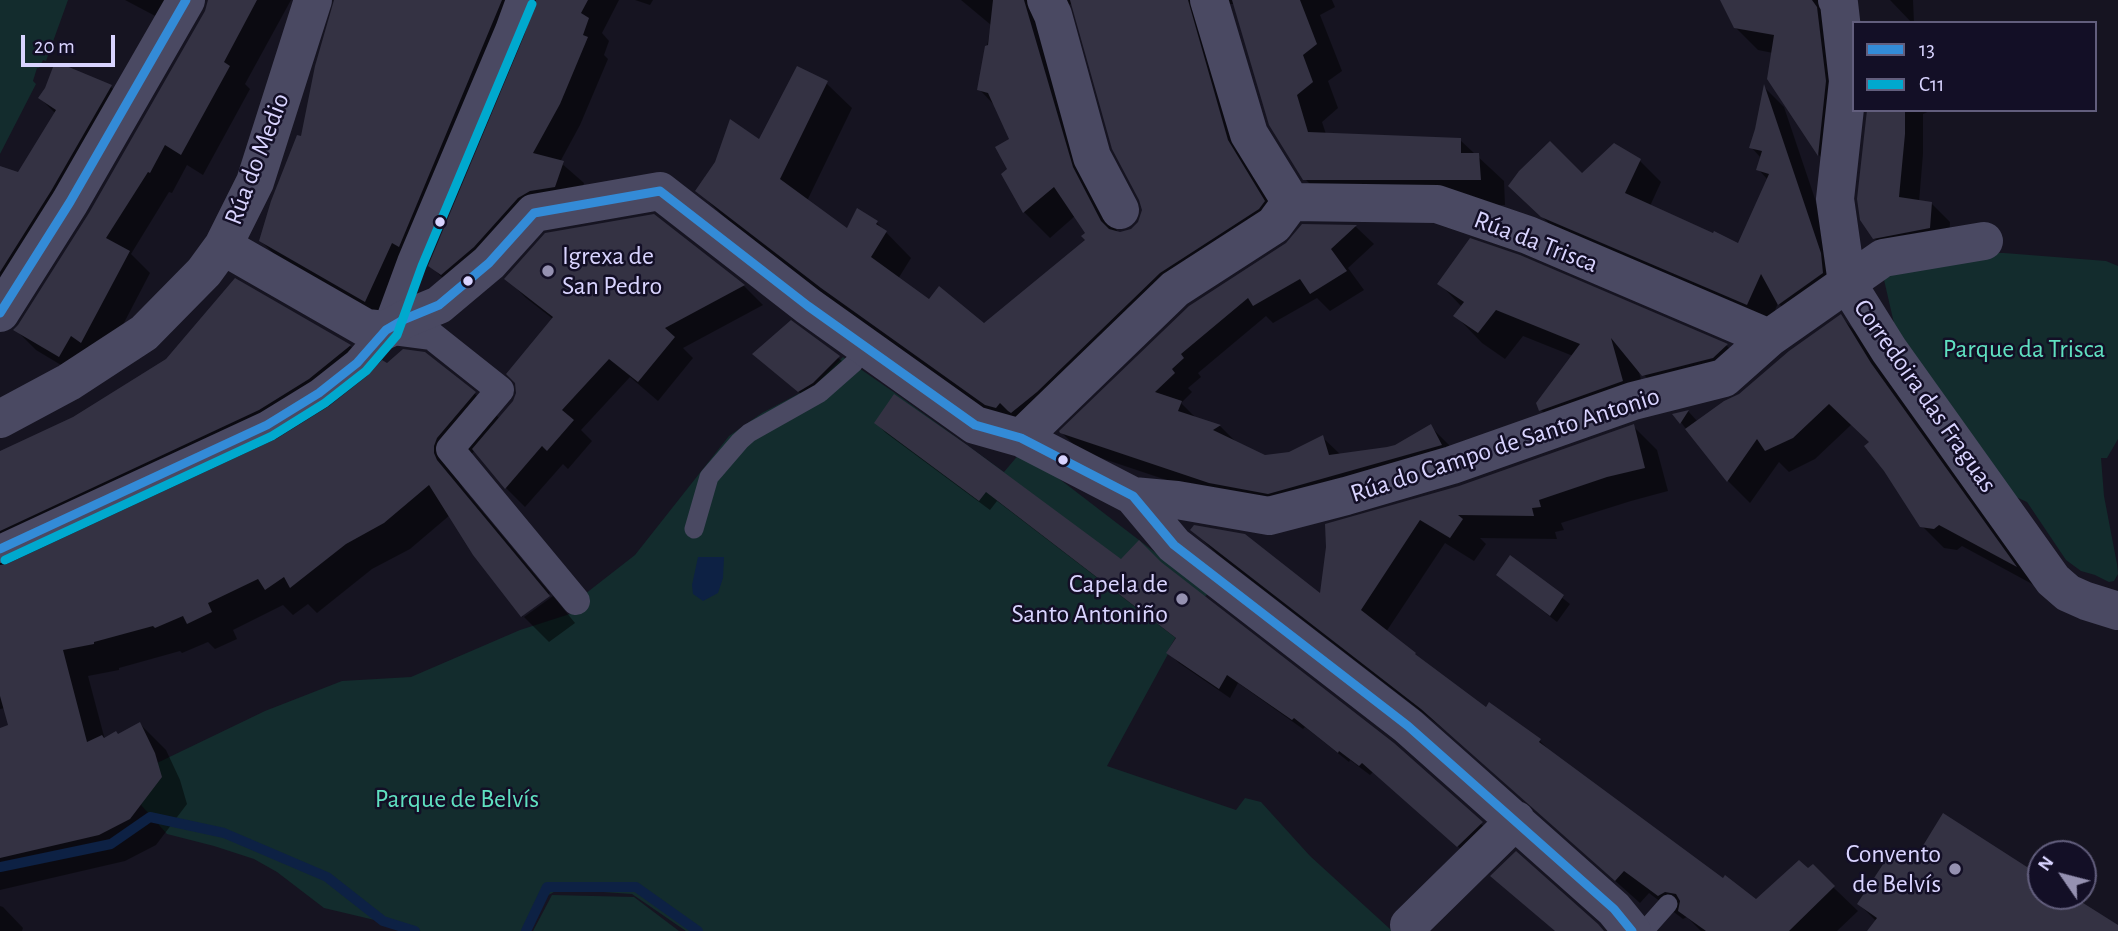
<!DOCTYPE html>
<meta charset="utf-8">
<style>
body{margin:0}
#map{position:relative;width:2118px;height:931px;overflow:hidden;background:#161421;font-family:"Alegreya Sans",sans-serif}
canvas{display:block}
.legend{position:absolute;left:1852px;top:21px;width:245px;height:91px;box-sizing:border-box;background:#130f26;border:2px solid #625e7d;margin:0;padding:9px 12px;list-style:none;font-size:21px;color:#d9d4ff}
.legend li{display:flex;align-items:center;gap:14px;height:35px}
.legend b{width:35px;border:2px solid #625e7d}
.north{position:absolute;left:2027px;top:840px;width:70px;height:70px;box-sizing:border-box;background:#130f26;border:2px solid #625e7d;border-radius:50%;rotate:305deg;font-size:19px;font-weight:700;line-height:28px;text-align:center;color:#d9d4ff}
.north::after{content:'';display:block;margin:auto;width:24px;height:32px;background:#9591b1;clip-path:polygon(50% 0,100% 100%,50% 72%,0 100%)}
.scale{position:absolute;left:21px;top:35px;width:94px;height:32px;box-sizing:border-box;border:4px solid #d9d4ff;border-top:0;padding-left:9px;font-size:21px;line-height:24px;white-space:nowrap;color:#d9d4ff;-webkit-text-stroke:5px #130f26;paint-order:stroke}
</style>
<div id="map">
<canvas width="2118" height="931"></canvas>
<ul class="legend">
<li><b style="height:9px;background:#338bd7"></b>13</li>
<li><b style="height:9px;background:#00a9ce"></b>C11</li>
</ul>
<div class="north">N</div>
<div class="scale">20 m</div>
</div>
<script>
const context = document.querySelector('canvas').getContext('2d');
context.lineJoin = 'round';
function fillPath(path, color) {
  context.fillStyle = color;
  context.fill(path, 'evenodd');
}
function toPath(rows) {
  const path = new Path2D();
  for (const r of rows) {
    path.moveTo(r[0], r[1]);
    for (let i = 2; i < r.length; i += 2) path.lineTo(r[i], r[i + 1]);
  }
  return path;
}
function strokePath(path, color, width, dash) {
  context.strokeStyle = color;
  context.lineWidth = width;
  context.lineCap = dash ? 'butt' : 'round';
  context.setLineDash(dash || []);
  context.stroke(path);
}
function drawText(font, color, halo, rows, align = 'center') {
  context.font = font + ' "Alegreya Sans",sans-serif';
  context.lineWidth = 5;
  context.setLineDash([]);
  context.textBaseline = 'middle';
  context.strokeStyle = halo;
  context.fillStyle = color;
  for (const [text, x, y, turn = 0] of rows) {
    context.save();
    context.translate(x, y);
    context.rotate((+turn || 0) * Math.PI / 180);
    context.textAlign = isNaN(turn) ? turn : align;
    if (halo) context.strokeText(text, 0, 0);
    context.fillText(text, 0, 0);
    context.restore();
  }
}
const green = toPath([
 [0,0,68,0,46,61,43,60,39,68,37,68,33,81,36,84,0,154],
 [1980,253,2004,253,2106,261,2118,266,2118,439,2107,458,2101,458,2104,496,2117,564,2118,574,2114,581,2109,582,2095,575,2081,571,2066,560,2027,502,2016,497,1896,332,1882,271],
 [843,357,895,393,1004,472,1020,453,1036,461,1208,593,1183,625,1167,652,1168,654,1107,766,1236,810,1245,798,1261,802,1310,856,1390,929,1396,931,686,931,632,894,559,889,547,896,528,931,421,931,324,908,277,872,254,859,214,846,167,834,141,805,157,763,265,711,342,681,411,677,520,630,576,612,585,594,635,555,729,436,762,413,815,385],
 [552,895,634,897,679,931,533,931]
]);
const water = toPath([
 [698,557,724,557,723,578,718,593,703,601,693,594,692,585]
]);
const shadow = toPath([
 [125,0,203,0,178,28],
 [210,0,291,0,245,84,250,89,203,175,187,165,172,193,169,192,131,254,150,273,103,363,81,377,36,350,16,330,90,214,207,12],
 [336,0,619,0,602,33,609,41,604,55,608,59,580,125,560,162,584,183,576,207,450,286,430,265,538,4,530,8,386,322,282,262,261,241,302,138],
 [635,0,659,0,653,0,650,5],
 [961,0,1332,0,1335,7,1320,15,1342,71,1328,81,1338,108,1322,122,1326,134,1460,140,1504,181,1505,205,1331,205,1305,179,1235,4,1230,4,1289,228,1186,299,1012,430,849,314,723,216,697,190,759,142,826,83,852,108,807,201,848,230,877,223,911,258,898,279,929,302,984,325,1088,240,1087,233,1075,216,1050,238,1024,212,1003,175,1009,170,1011,140,996,107,979,89,991,25],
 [1074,4,1144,212,1140,223,1132,231,1118,233,1098,194,1063,5],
 [1728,0,1825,0,1840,176,1819,155,1769,79,1773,53,1758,50,1735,27],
 [1890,0,1913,0,1914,23,1912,23],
 [111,87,131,107,0,326,0,168,19,174,56,114,40,98],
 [1765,88,1784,107,1841,276,1800,325,1778,303,1769,325,1564,238,1532,207,1582,175,1614,146,1640,161,1661,182,1650,206,1739,245,1768,180,1758,169,1761,158,1751,147],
 [1869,110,1932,110,1923,114,1923,154,1919,202,1931,203,1950,222,1949,246,1893,257,1874,238],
 [654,216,744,286,763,305,683,348,693,358,658,401,630,377,581,430,592,441,568,469,563,464,525,507,506,488,475,450,463,464,459,481,463,488,550,593,523,613,523,617,474,554,450,515,410,549,372,569,317,613,308,604,293,615,283,605,233,630,237,639,215,649,208,642,182,653,180,651,119,668,119,670,88,676,105,740,118,736,140,724,166,750,180,780,187,804,156,845,125,861,0,890,0,730,10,726,5,708,0,709,0,453,74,418,167,361,236,281,350,346,375,371,425,354,475,394,500,419,514,402,553,319,526,298,507,279],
 [1303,226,1356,227,1374,244,1348,268,1364,290,1330,311,1317,298,1273,323,1266,316,1198,373,1201,377,1188,388,1192,392,1181,403,1197,419,1220,426,1238,444,1264,456,1289,454,1322,437,1341,455,1396,446,1431,427,1449,445,1459,464,1287,511,1229,501,1080,451,1061,432,1287,245],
 [1520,257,1727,346,1753,372,1671,402,1638,369,1649,408,1568,437,1541,410,1573,356,1523,336,1505,359,1482,343,1456,316,1462,307,1439,283],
 [1841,317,1863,339,2034,585,1962,546,1957,550,1944,548,1921,525,1871,442,1852,424,1815,459,1789,472,1779,462,1750,503,1728,481,1675,415,1688,411,1698,422,1739,396],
 [791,323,846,364,806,398,761,361],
 [876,423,1121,561,1161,564,1492,833,1469,856,1373,772,1370,775,1350,760,1349,762,1305,727,1303,729,1238,683,1230,698,1179,663,1169,653,1177,639,997,501,990,510,886,433],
 [1633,426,1657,450,1668,491,1631,501,1561,523,1564,530,1555,532,1557,539,1480,538,1486,544,1474,561,1445,543,1386,632,1486,709,1490,704,1540,741,1554,755,1723,881,1756,901,1812,867,1858,911,1837,931,1701,931,1687,917,1683,919,1649,893,1640,903,1449,733,1217,554,1193,530,1321,596,1460,487],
 [1511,557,1570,604,1557,622,1506,582],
 [553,596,575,623,549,642,524,617],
 [1913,864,2041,878,2041,896,2069,896,2118,928,2118,931,1869,931,1876,921,1859,904],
 [0,906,3,907,23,928,22,931,0,931]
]);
const stream = toPath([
 [0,867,111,844,150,817,224,833,327,877,383,921,415,931],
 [526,931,547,887,636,887,698,931]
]);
const building = toPath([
 [208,0,257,0,224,62,230,66,181,155,165,145,150,173,148,172,106,238,130,251,81,343,71,336,59,357,13,330,18,325,89,213,205,11],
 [334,0,502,0,399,247,392,243,365,302,259,241,271,201,297,135,301,136,315,66],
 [536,0,588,0,581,13,589,18,583,35,588,37,560,104,533,153,564,161,555,187,530,191,518,198,474,247,441,275,428,266,524,36],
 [993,0,1024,0,1073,167,1101,221,1109,229,1120,232,1131,229,1138,222,1142,210,1139,200,1112,149,1070,0,1188,0,1228,140,1265,201,1259,209,1160,273,1037,392,1011,413,1008,411,1000,403,996,408,985,405,821,288,695,191,715,162,730,119,759,139,797,66,828,81,780,179,847,228,857,208,878,221,876,224,887,231,871,257,929,299,939,286,984,323,1085,240,1081,236,1085,233,1054,187,1023,213,1001,174,1007,169,995,147,1009,139,988,93,977,90,985,46,988,45],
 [1232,0,1300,0,1317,44,1303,55,1313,82,1297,95,1308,132,1461,138,1461,153,1479,153,1481,180,1303,180,1269,125],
 [1720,0,1812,0,1817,7,1826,81,1818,156,1767,79,1774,35,1734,28],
 [64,65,112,85,51,191,0,272,0,166,18,172,56,110,38,98,45,88,53,67],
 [1764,84,1821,253,1823,273,1778,305,1761,274,1747,305,1541,217,1508,186,1519,171,1550,141,1582,173,1614,143,1641,159,1625,193,1713,233,1714,231,1738,243,1769,174,1756,170,1762,151,1749,148,1755,129],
 [1867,110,1905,110,1905,134,1899,197,1932,202,1930,228,1873,239,1860,220,1857,199],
 [654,214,745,285,665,328,675,337,638,382,609,359,562,410,574,420,547,451,542,446,505,489,472,449,513,401,516,393,515,383,506,374,553,317,504,279,545,233],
 [1302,224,1357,225,1331,249,1347,271,1310,294,1300,279,1253,306,1248,298,1181,354,1184,358,1172,369,1175,373,1155,392,1182,401,1178,411,1221,425,1213,430,1265,455,1289,452,1323,435,1329,455,1387,447,1395,445,1431,424,1442,445,1268,494,1209,483,1060,433,1059,431,1189,306,1286,243],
 [1470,238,1520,255,1728,344,1713,358,1642,376,1611,338,1623,381,1539,411,1536,403,1580,344,1496,310,1478,333,1453,316,1464,302,1437,284],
 [235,278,351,345,309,379,259,410,0,531,0,451,73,417,166,359],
 [1841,314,1871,363,2017,567,1939,525,1934,529,1920,527,1884,471,1864,446,1869,442,1829,404,1793,438,1765,451,1757,439,1727,482,1685,429,1724,401,1739,394,1789,351],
 [791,320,840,356,813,383,798,392,752,354],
 [403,349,425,352,476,392,437,438,434,446,434,453,437,460,550,596,521,617,473,555,429,485,384,523,346,544,290,588,284,577,265,590,258,579,208,603,212,612,187,624,183,616,155,628,153,626,94,642,94,644,63,650,87,742,102,735,104,738,116,731,118,734,140,722,155,753,162,777,130,819,99,835,0,858,0,728,8,725,0,696,0,565,7,564,276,439,329,406,367,376,382,360,387,363],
 [894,394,967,445,1121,559,1139,540,1161,562,1394,743,1483,822,1457,847,1362,763,1359,766,1339,751,1338,753,1294,718,1292,720,1227,675,1219,689,1166,653,1176,638,986,492,979,501,874,423],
 [1689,410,1680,424,1672,414],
 [1634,424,1645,468,1607,477,1539,500,1541,507,1532,508,1534,516,1458,515,1463,519,1450,538,1420,520,1361,610,1416,653,1415,654,1486,707,1489,702,1541,739,1539,742,1723,878,1725,875,1756,899,1799,860,1808,868,1813,864,1835,886,1789,931,1706,931,1678,911,1680,901,1676,894,1665,892,1658,896,1624,871,1615,881,1421,709,1190,530,1194,525,1245,534,1320,593,1326,547,1325,524,1459,486],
 [1510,555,1564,595,1550,616,1496,575],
 [1943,813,2041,876,2041,896,2072,896,2118,925,2118,931,1867,931,1877,918,1857,904,1893,849,1913,862],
 [1516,851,1598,924,1604,931,1555,931,1490,876]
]);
const service = toPath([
 [694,529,709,477,740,441,749,433,820,393,854,363],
 [1644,931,1668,904]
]);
const pedestrian = toPath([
 [386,330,432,336,500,390,450,449,576,601],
 [0,549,267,425,319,393,357,363,386,330,411,262,509,30,520,0]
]);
const minor = toPath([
 [1046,0,1053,15,1092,157,1120,210],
 [1209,0,1249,134,1291,202],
 [1837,0,1839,3,1848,81,1835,199,1847,283,1889,350,2053,580,2068,593,2086,601,2118,611],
 [1291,202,1437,204,1528,235,1769,338],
 [223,246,366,328,386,330,405,319,439,305,489,263,534,213,660,191,808,306,975,425,1021,438,1133,496,1174,545,1408,726,1614,909,1632,931],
 [0,313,70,202,186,0],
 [0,419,69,382,144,333,204,272,223,246,255,182,313,0],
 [1021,438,1175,289,1274,225,1291,202],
 [1133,496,1177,500,1269,516,1346,496,1452,465,1633,401,1724,378,1769,338,1883,258,1984,241],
 [1409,925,1516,820]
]);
const bus1 = toPath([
 [0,313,70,202,186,0],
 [0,549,267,425,319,393,357,363,386,330,405,319,439,305,489,263,534,213,660,191,808,306,975,425,1021,438,1133,496,1174,545,1408,726,1614,909,1632,931]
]);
const bus2 = toPath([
 [5,560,272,436,325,403,366,371,397,335,422,266,532,4]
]);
const markers = [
 [440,222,6,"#d9d4ff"],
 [548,271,7,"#9591b1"],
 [468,281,6,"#d9d4ff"],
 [1063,460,6,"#d9d4ff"],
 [1182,599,7,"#9591b1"],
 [1955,869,7,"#9591b1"]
];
const streetNames = [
 ["Rúa do Medio",257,159,-69],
 ["Rúa da Trisca",1536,242,21],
 ["Corredoira das Fraguas",1925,396,55],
 ["Rúa do Campo de Santo Antonio",1505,445,-18]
];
const poiNames = [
 ["Igrexa de",562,256,"left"],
 ["San Pedro",562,286,"left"],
 ["Capela de",1168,584],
 ["Santo Antoniño",1168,614],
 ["Convento",1941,854],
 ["de Belvís",1941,884]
];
const parkNames = [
 ["Parque da Trisca",2024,349],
 ["Parque de Belvís",457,799]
];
fillPath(green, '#132c2d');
fillPath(water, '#0d2144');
fillPath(shadow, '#0007');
strokePath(stream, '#0d2144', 10);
fillPath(building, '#343243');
strokePath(service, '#4a4962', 19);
strokePath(pedestrian, '#4a4962', 28);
strokePath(minor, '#4a4962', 38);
strokePath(bus1, '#338bd7', 9);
strokePath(bus2, '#00a9ce', 9);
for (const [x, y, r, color] of markers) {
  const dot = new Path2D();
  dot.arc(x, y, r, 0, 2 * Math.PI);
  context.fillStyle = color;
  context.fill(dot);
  strokePath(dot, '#130f26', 2.5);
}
drawText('26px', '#d9d4ff', '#130f26', streetNames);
drawText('26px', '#d9d4ff', '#130f26', poiNames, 'right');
drawText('26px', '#5fe0c0', '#130f26', parkNames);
</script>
